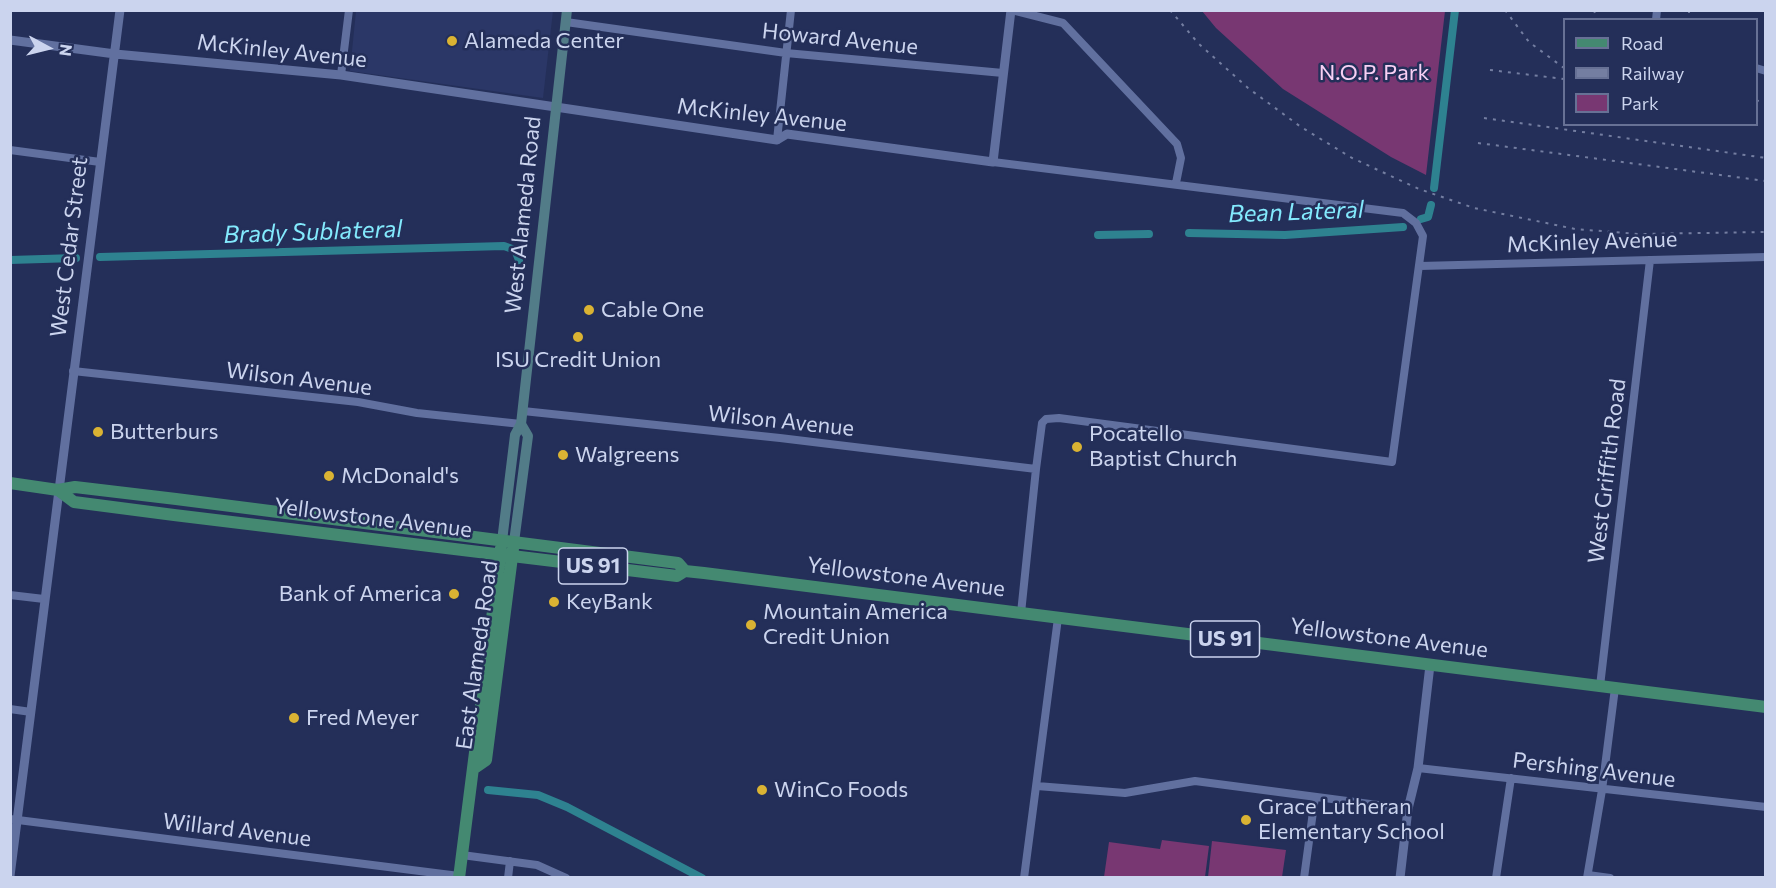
<!DOCTYPE html>
<style>
body{margin:0}
#map{position:relative;width:1776px;height:888px;overflow:hidden;background:#242f59;font-family:Commissioner,sans-serif}
canvas{display:block}
.frame{position:absolute;inset:0;border:12px solid #cbd4ee;pointer-events:none}
.legend{position:absolute;left:1563px;top:18px;width:195px;height:108px;box-sizing:border-box;background:#242f59;border:2px solid #677195;margin:0;padding:8px 10px;list-style:none;font-size:18px;color:#cbd4ee}
.legend li{display:flex;align-items:center;gap:12px;height:30px}
.legend b{width:30px;border:2px solid #677195}
.north{position:absolute;left:18px;top:18px;width:60px;height:60px;-webkit-text-stroke:4px #242f59;paint-order:stroke;rotate:97deg;font-size:16px;font-weight:700;line-height:24px;text-align:center;color:#cbd4ee}
.north::after{content:'';display:block;margin:auto;width:21px;height:27px;background:#cbd4ee;clip-path:polygon(50% 0,100% 100%,50% 72%,0 100%)}
</style>
<div id="map">
<canvas width="1776" height="888"></canvas>
<div class="frame"></div>
<ul class="legend">
<li><b style="height:8px;background:#448971"></b>Road</li>
<li><b style="height:8px;background:#747ea1"></b>Railway</li>
<li><b style="height:16px;background:#783772"></b>Park</li>
</ul>
<div class="north">N</div>
</div>
<script>
const context = document.querySelector('canvas').getContext('2d');
context.lineJoin = 'round';
function fillPath(path, color) {
  context.fillStyle = color;
  context.fill(path, 'evenodd');
}
function toPath(rows) {
  const path = new Path2D();
  for (const r of rows) {
    path.moveTo(r[0], r[1]);
    for (let i = 2; i < r.length; i += 2) path.lineTo(r[i], r[i + 1]);
  }
  return path;
}
function strokePath(path, color, width, dash) {
  context.strokeStyle = color;
  context.lineWidth = width;
  context.lineCap = dash ? 'butt' : 'round';
  context.setLineDash(dash || []);
  context.stroke(path);
}
function drawText(font, color, halo, rows, align = 'center') {
  context.font = font + ' Commissioner,sans-serif';
  context.lineWidth = 5;
  context.setLineDash([]);
  context.textBaseline = 'middle';
  context.strokeStyle = halo;
  context.fillStyle = color;
  for (const [text, x, y, turn = 0] of rows) {
    context.save();
    context.translate(x, y);
    context.rotate((+turn || 0) * Math.PI / 180);
    context.textAlign = isNaN(turn) ? turn : align;
    if (halo) context.strokeText(text, 0, 0);
    context.fillText(text, 0, 0);
    context.restore();
  }
}
const built = toPath([
 [356,11,553,11,543,98,350,71]
]);
const green = toPath([
 [1202,11,1445,11,1426,175,1391,157,1283,89,1216,28],
 [1162,840,1209,846,1205,877,1104,877,1109,842,1160,849],
 [1212,841,1286,850,1282,877,1208,877]
]);
const canal = toPath([
 [1434,188,1455,10],
 [1421,219,1428,217,1431,205],
 [1189,233,1285,235,1403,227],
 [1098,235,1149,234],
 [100,257,504,246,515,250,519,260],
 [10,260,76,258],
 [488,790,538,795,567,807,702,878]
]);
const minor = toPath([
 [1012,10,1063,23,1177,144,1181,158,1176,183],
 [1656,20,1657,10],
 [566,22,786,53,1003,73],
 [1756,68,1766,71],
 [341,75,349,10],
 [777,140,791,10],
 [10,150,100,162],
 [993,162,1403,213,1416,223,1423,236,1392,462,1059,418,1046,419,1042,423,1036,469,1021,613],
 [1420,266,1766,257],
 [73,371,358,402,417,413,521,424],
 [523,411,780,438,1036,469],
 [10,595,44,599],
 [1600,686,1650,260],
 [10,709,31,712],
 [1418,768,1766,807],
 [1037,786,1125,793,1195,781,1408,809],
 [10,819,459,876],
 [462,855,537,865,566,878],
 [1588,875,1610,878],
 [508,878,510,861],
 [1024,878,1058,618],
 [1304,878,1315,797],
 [1496,878,1511,778],
 [1587,878,1602,790,1615,688]
]);
const tertiary = toPath([
 [10,40,115,54,341,75,777,140,787,134,993,162,1011,10],
 [10,876,120,10],
 [1400,878,1408,809,1418,768,1430,665]
]);
const secondary = toPath([
 [502,541,515,435,521,424,567,10],
 [514,542,528,436,521,424]
]);
const primary = toPath([
 [10,483,58,490,75,487,176,499,678,563,685,571],
 [58,490,74,502,174,515,677,576,685,571,704,573,1766,707],
 [473,769,486,760,513,549],
 [459,878,501,548]
]);
const rail = toPath([
 [1170,10,1198,43,1248,88,1301,127,1352,158,1419,189,1474,208,1575,229,1639,234,1766,232],
 [1505,10,1529,42,1564,68],
 [1594,10,1597,20],
 [1689,10,1689,20],
 [1490,70,1564,79],
 [1756,100,1766,104],
 [1484,118,1766,158],
 [1478,143,1766,181]
]);
const markers = [
 [452,41,6,"#dab333"],
 [589,310,6,"#dab333"],
 [578,337,6,"#dab333"],
 [98,432,6,"#dab333"],
 [1077,447,6,"#dab333"],
 [563,455,6,"#dab333"],
 [329,476,6,"#dab333"],
 [454,594,6,"#dab333"],
 [554,602,6,"#dab333"],
 [751,625,6,"#dab333"],
 [294,718,6,"#dab333"],
 [762,790,6,"#dab333"],
 [1246,820,6,"#dab333"]
];
const shields = [
 [593,566,69],
 [1225,639,69]
];
const shieldNames = [
 ["US 91",593,566],
 ["US 91",1225,639]
];
const streetNames = [
 ["Howard Avenue",840,39,6],
 ["McKinley Avenue",282,51,6],
 ["McKinley Avenue",762,115,6],
 ["West Alameda Road",523,215,-84],
 ["McKinley Avenue",1592,242,-2],
 ["West Cedar Street",69,247,-83],
 ["Wilson Avenue",299,379,7],
 ["Wilson Avenue",781,421,6],
 ["West Griffith Road",1607,471,-83],
 ["Yellowstone Avenue",373,518,7],
 ["Yellowstone Avenue",906,577,7],
 ["Yellowstone Avenue",1389,638,7],
 ["East Alameda Road",477,655,-82],
 ["Pershing Avenue",1594,770,7],
 ["Willard Avenue",237,830,7]
];
const poiNames = [
 ["Alameda Center",464,41],
 ["Cable One",601,310],
 ["ISU Credit Union",578,360,"center"],
 ["Butterburs",110,432],
 ["Pocatello",1089,434],
 ["Baptist Church",1089,459],
 ["Walgreens",575,455],
 ["McDonald's",341,476],
 ["Bank of America",442,594,"right"],
 ["KeyBank",566,602],
 ["Mountain America",763,612],
 ["Credit Union",763,637],
 ["Fred Meyer",306,718],
 ["WinCo Foods",774,790],
 ["Grace Lutheran",1258,807],
 ["Elementary School",1258,832]
];
const parkNames = [
 ["N.O.P. Park",1374,73]
];
const waterNames = [
 ["Bean Lateral",1296,212,-2],
 ["Brady Sublateral",313,232,-2]
];
fillPath(built, '#2b3767');
fillPath(green, '#783772');
strokePath(canal, '#2e8290', 8);
strokePath(minor, '#61709f', 8);
strokePath(tertiary, '#61709f', 9);
strokePath(secondary, '#527c88', 10);
strokePath(primary, '#448971', 12);
strokePath(rail, '#747ea1', 2, [3, 6]);
for (const [x, y, r, color] of markers) {
  const dot = new Path2D();
  dot.arc(x, y, r, 0, 2 * Math.PI);
  context.fillStyle = color;
  context.fill(dot);
  strokePath(dot, '#242f59', 2);
}
for (const [x, y, w] of shields) {
  const box = new Path2D();
  box.roundRect(x - w / 2, y - 18, w, 36, 4.5);
  context.fillStyle = '#242f59';
  context.fill(box);
  strokePath(box, '#cbd4ee', 1.5);
}
drawText('bold 21px', '#cbd4ee', null, shieldNames);
drawText('22px', '#cbd4ee', '#242f59', streetNames);
drawText('22px', '#cbd4ee', '#242f59', poiNames, 'left');
drawText('22px', '#f9d0f4', '#242f59', parkNames);
drawText('italic 24px', '#83eafd', '#242f59', waterNames);
</script>
